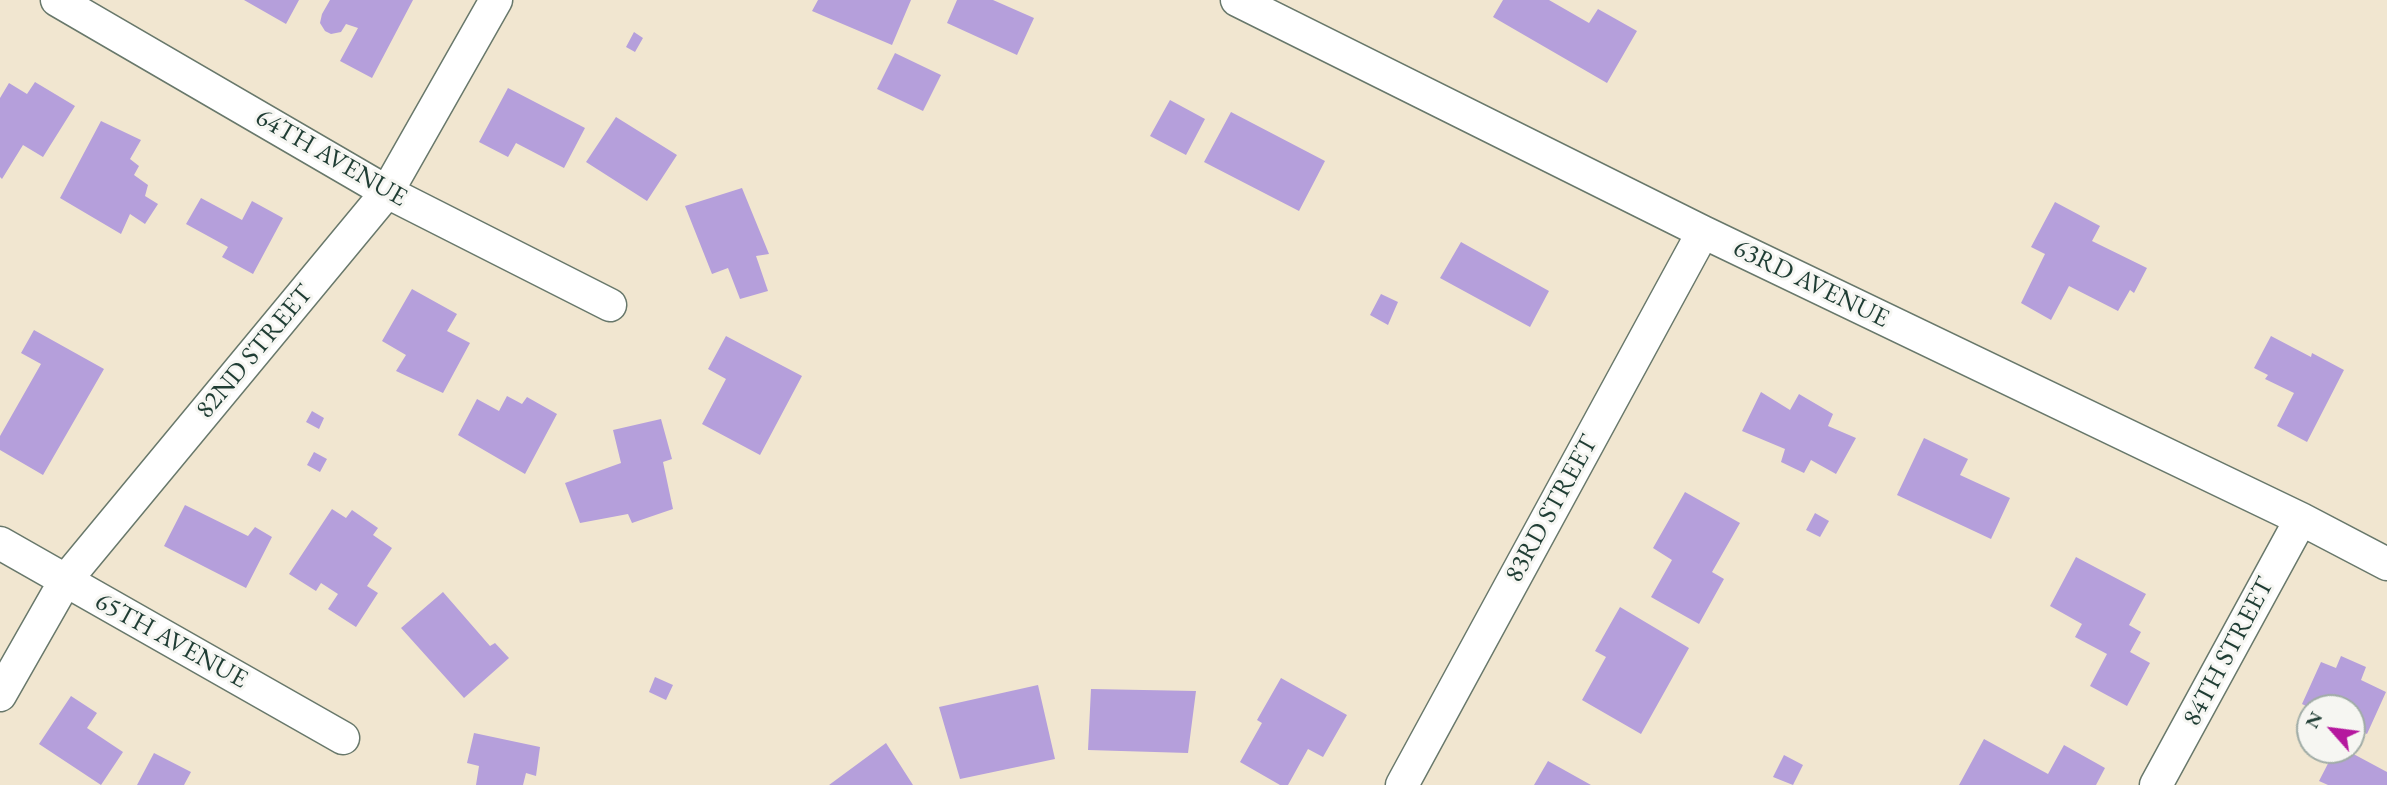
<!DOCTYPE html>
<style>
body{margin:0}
#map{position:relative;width:2387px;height:785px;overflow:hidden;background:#f1e6d0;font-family:"EB Garamond",serif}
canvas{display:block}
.north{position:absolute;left:2296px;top:694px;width:70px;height:70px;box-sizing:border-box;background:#f6f6f2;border:2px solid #a0aca6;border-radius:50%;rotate:298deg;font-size:19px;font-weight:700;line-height:28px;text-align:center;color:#1f3d34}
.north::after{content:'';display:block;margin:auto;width:24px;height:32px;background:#b5179e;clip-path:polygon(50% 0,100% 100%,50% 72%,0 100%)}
</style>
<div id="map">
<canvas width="2387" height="785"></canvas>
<div class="north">N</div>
</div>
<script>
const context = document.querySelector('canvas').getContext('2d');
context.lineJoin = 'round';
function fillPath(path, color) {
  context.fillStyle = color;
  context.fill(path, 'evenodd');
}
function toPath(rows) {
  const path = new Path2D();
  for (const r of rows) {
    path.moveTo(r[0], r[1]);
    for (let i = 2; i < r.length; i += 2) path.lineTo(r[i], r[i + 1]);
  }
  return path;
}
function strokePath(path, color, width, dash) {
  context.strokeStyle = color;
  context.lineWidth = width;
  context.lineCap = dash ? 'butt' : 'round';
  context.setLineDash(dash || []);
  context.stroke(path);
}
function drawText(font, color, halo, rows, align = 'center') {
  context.font = font + ' "EB Garamond",serif';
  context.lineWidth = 6;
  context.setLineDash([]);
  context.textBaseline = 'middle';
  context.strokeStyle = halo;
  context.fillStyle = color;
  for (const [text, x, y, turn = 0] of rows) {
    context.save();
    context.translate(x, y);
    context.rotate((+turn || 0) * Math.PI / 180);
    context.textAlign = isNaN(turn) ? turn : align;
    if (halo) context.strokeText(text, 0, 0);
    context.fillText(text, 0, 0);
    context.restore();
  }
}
const building = toPath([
 [244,0,299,0,286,24],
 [330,0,413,0,372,78,340,61,358,28,346,24,341,32,331,34,325,31,320,23,322,14],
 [818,0,911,0,892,45,812,11],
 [957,0,993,0,1034,18,1017,55,947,23],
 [1503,0,1549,0,1589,23,1598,9,1637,31,1607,83,1493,17],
 [634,32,643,38,635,52,626,47],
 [895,53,941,75,923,111,877,89],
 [35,82,75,106,43,157,23,145,2,179,0,177,0,98,9,83,27,94],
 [508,88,585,128,564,168,516,143,508,157,479,142],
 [1170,100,1205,119,1186,155,1150,136],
 [1231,112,1325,161,1299,211,1204,162],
 [616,117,677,155,647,201,586,162],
 [101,121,141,140,130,159,139,166,134,175,148,185,145,196,158,204,145,224,130,214,121,234,60,198],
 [742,188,769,254,756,256,768,291,740,299,728,268,712,274,685,206],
 [201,198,242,220,252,201,283,218,253,274,222,257,228,247,186,224],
 [2055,202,2100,226,2092,241,2147,268,2134,293,2130,290,2118,311,2069,286,2051,320,2021,303,2045,254,2031,247],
 [1461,242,1549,291,1530,327,1440,278],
 [412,289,457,314,447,331,470,343,443,393,396,371,406,355,382,341],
 [1381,294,1398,302,1388,325,1370,315],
 [34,330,104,369,43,475,0,450,0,436,41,364,21,353],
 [726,336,802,376,760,455,702,424,726,379,708,369],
 [2271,336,2311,357,2312,353,2344,370,2307,442,2277,426,2294,393,2265,379,2268,375,2254,368],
 [1761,392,1790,410,1799,394,1833,414,1828,426,1856,438,1836,474,1811,460,1804,473,1781,462,1785,449,1742,431],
 [507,396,522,404,527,397,557,414,525,474,458,435,477,399,499,411],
 [312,411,324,418,319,429,306,422],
 [661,419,672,459,663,462,673,509,632,523,628,514,580,523,565,483,621,463,613,430],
 [1924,438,1968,459,1960,475,2010,498,1991,539,1897,495],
 [314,452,327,459,320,472,307,465],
 [1685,492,1740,523,1712,572,1724,579,1699,624,1651,597,1672,560,1653,548],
 [185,505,248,536,255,527,272,537,246,588,164,546],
 [332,509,346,518,352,510,378,528,373,535,392,548,367,586,378,593,356,627,328,609,338,594,321,583,316,591,289,574],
 [1815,513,1829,521,1820,537,1806,530],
 [2076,557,2146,594,2129,625,2141,632,2130,652,2150,663,2127,706,2090,686,2107,654,2075,637,2082,624,2050,606],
 [443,592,490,646,495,643,509,658,464,698,401,628],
 [1620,607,1689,648,1641,734,1582,700,1606,657,1595,651],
 [2341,656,2366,667,2361,680,2386,692,2367,734,2352,727,2352,708,2310,708,2302,704,2321,662,2336,668],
 [655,677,673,685,666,700,649,692],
 [1281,678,1347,715,1323,757,1308,749,1288,785,1280,785,1240,762,1262,723,1257,720],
 [1038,685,1055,759,960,779,939,707],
 [1091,689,1196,691,1188,753,1088,750],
 [71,696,97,713,87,728,123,752,101,785,39,744],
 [474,733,540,747,536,776,526,773,523,785,476,785,479,766,467,763],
 [1984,739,2048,774,2064,745,2105,768,2096,785,1959,785],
 [886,743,913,785,829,785],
 [2335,750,2346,750,2387,772,2387,785,2328,785,2319,781],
 [154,753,191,772,184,785,137,785],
 [1784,755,1803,765,1793,785,1773,777],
 [1548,761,1591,785,1534,785]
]);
const street = toPath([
 [57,0,387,192,610,305],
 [1237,0,1703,232,2301,519,2387,564],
 [0,543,343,738],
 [0,695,65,581,387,192,496,0],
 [1402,785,1703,232],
 [2156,785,2301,519]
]);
const streetNames = [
 ["64TH AVENUE",331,158,30],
 ["63RD AVENUE",1811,284,26],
 ["82ND STREET",255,352,-50],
 ["83RD STREET",1552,509,-61],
 ["65TH AVENUE",171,641,29],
 ["84TH STREET",2229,652,-62]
];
fillPath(building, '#b59fdb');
strokePath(street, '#68786b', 35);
strokePath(street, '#fff', 32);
drawText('26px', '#1f3d34', '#f6f6f2', streetNames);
</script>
